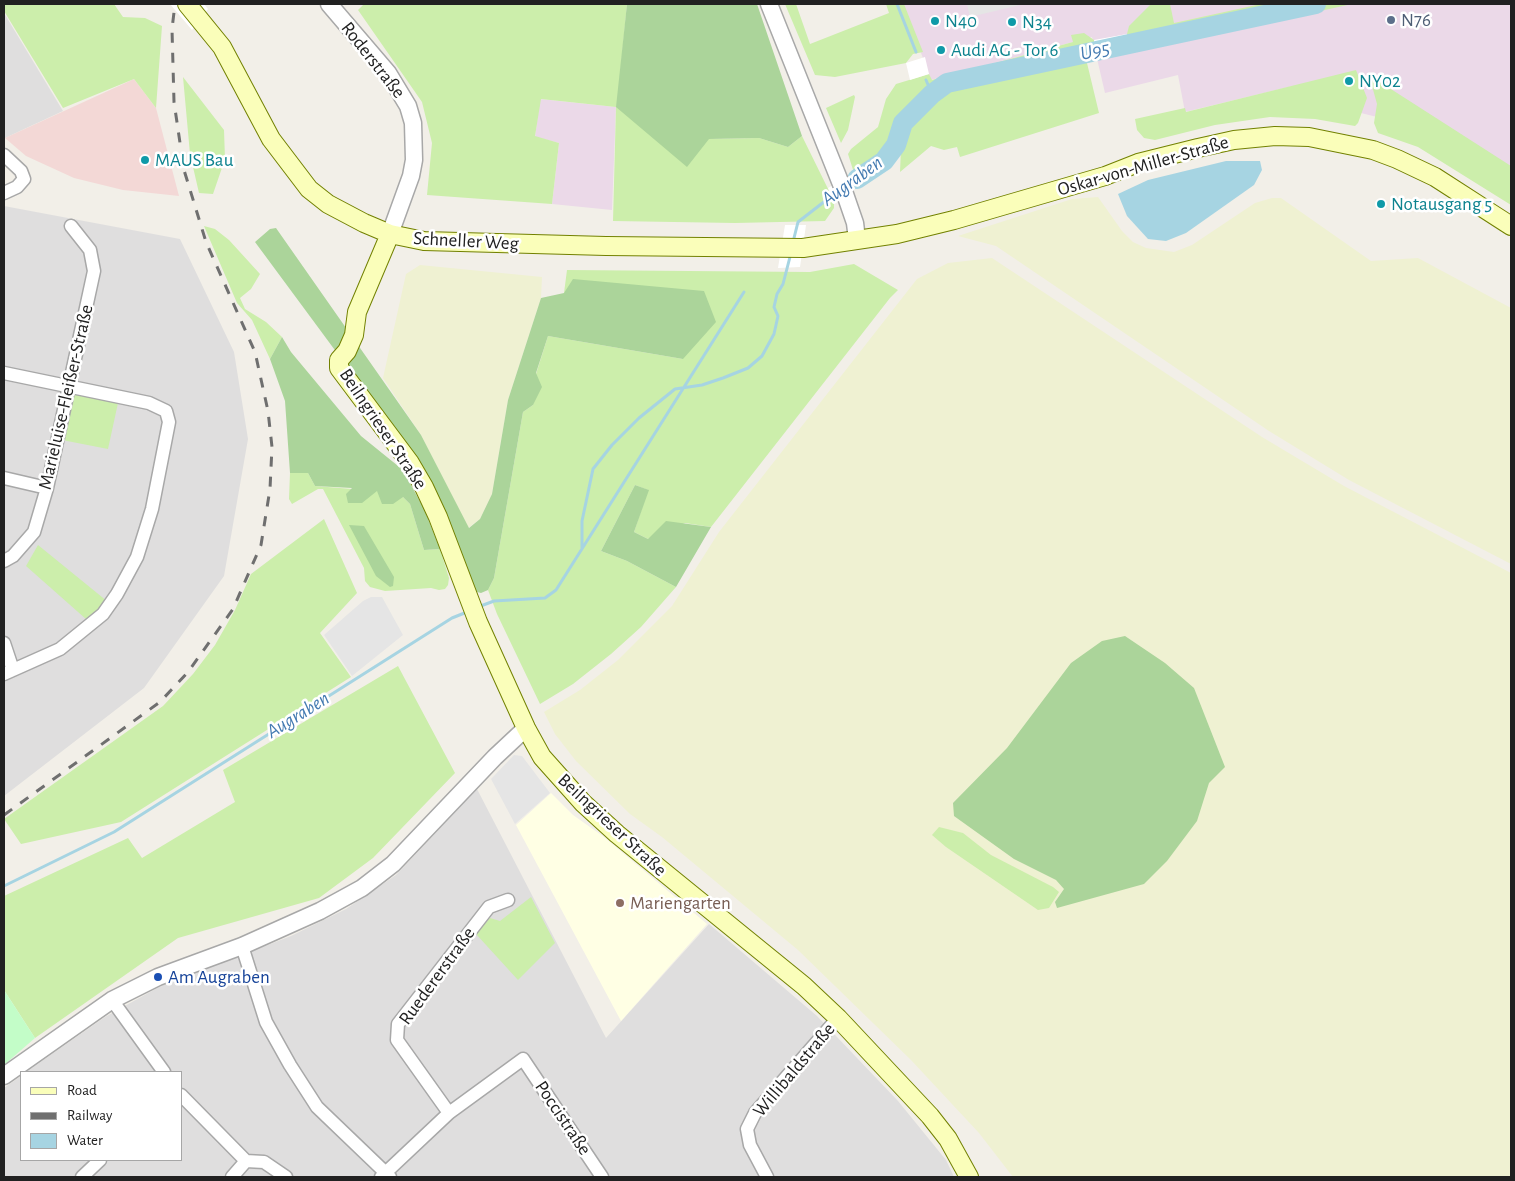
<!DOCTYPE html>
<meta charset="utf-8">
<style>
body{margin:0}
#map{position:relative;width:1515px;height:1181px;overflow:hidden;background:#f2efe8;font-family:"Alegreya Sans",sans-serif}
canvas{display:block}
.frame{position:absolute;inset:0;border:5px solid #212121;pointer-events:none}
.legend{position:absolute;left:20px;top:1071px;width:162px;height:90px;box-sizing:border-box;background:#fff;border:1px solid #a6a6a6;margin:0;padding:6px 9px;list-style:none;font-size:15px;color:#212121}
.legend li{display:flex;align-items:center;gap:10px;height:25px}
.legend b{width:25px;border:1px solid #a6a6a6}
</style>
<div id="map">
<canvas width="1515" height="1181"></canvas>
<div class="frame"></div>
<ul class="legend">
<li><b style="height:6px;background:#fafeba"></b>Road</li>
<li><b style="height:6px;background:#6f6f6f"></b>Railway</li>
<li><b style="height:14px;background:#a6d4e2"></b>Water</li>
</ul>
</div>
<script>
const context = document.querySelector('canvas').getContext('2d');
context.lineJoin = 'round';
function fillPath(path, color) {
  context.fillStyle = color;
  context.fill(path, 'evenodd');
}
function toPath(rows) {
  const path = new Path2D();
  for (const r of rows) {
    path.moveTo(r[0], r[1]);
    for (let i = 2; i < r.length; i += 2) path.lineTo(r[i], r[i + 1]);
  }
  return path;
}
function strokePath(path, color, width, dash) {
  context.strokeStyle = color;
  context.lineWidth = width;
  context.lineCap = dash ? 'butt' : 'round';
  context.setLineDash(dash || []);
  context.stroke(path);
}
function drawText(font, color, halo, rows, align = 'center') {
  context.font = font + ' "Alegreya Sans",sans-serif';
  context.lineWidth = 5;
  context.setLineDash([]);
  context.textBaseline = 'middle';
  context.strokeStyle = halo;
  context.fillStyle = color;
  for (const [text, x, y, turn = 0] of rows) {
    context.save();
    context.translate(x, y);
    context.rotate((+turn || 0) * Math.PI / 180);
    context.textAlign = isNaN(turn) ? turn : align;
    if (halo) context.strokeText(text, 0, 0);
    context.fillText(text, 0, 0);
    context.restore();
  }
}
const residential = toPath([
 [4,13,63,111,5,138,4,136],
 [4,206,180,239,234,352,248,439,224,576,144,688,4,796],
 [477,789,606,1038,709,924,817,1016,898,1101,946,1160,954,1177,4,1177,4,1088,21,1076,21,1160,181,1160,181,1072,26,1072,105,1017,159,987,291,936,346,909,396,875]
]);
const commercial = toPath([
 [134,79,156,108,179,196,123,190,74,178,26,156,5,138]
]);
const industrial = toPath([
 [903,4,1511,4,1511,182,1425,129,1297,97,1293,86,1185,112,1178,75,1105,93,1092,37,931,80],
 [540,99,616,107,612,210,552,204,559,143,535,137]
]);
const education = toPath([
 [551,793,573,815,604,837,707,924,621,1021,516,825]
]);
const farmland = toPath([
 [1098,197,1122,231,1133,242,1146,248,1174,252,1192,245,1255,203,1272,198,1281,198,1371,261,1418,258,1511,308,1511,564,1349,480,1269,431,996,246,958,236,1072,199],
 [992,258,1262,437,1344,486,1511,573,1511,1177,1013,1177,979,1133,911,1060,798,950,662,837,630,814,576,761,555,734,544,712,580,690,618,660,672,606,719,532,917,279,948,263],
 [420,265,542,277,541,298,508,400,492,494,480,519,468,528,421,435,383,378,406,274]
]);
const grass = toPath([
 [4,4,114,4,123,17,145,18,162,26,156,108,134,79,63,108,4,11],
 [364,4,627,4,617,107,709,139,759,138,788,147,802,136,834,201,834,208,825,221,735,223,613,221,616,107,541,99,535,136,559,143,552,204,427,195,432,143,422,102,358,10],
 [785,4,796,4,810,44,889,13,886,4,904,4,923,52,913,54,906,63,835,77,815,75],
 [1151,4,1170,4,1174,23,1261,4,1352,4,1131,53,1127,34,1129,26],
 [1084,33,1094,40,1097,60,1087,63,1099,113,960,157,957,147,944,150,931,146,900,172,902,124,881,160,855,176,848,154,851,149,878,127,886,99,896,84,929,74,932,80,1073,42,1071,35],
 [1356,70,1367,98,1358,123,1355,126,1315,119,1270,117,1215,125,1155,140,1144,138,1137,130,1135,119,1185,108,1186,112],
 [1369,75,1511,166,1511,205,1418,147,1378,133,1374,123,1377,104],
 [183,77,224,130,225,159,213,194,199,193,190,154],
 [854,95,855,97,848,130,841,143,826,108],
 [204,226,215,229,229,240,260,274,251,289,240,298,245,309,266,322,282,337,270,359,252,320,237,303],
 [854,264,898,290,890,298,711,527,685,523,648,539,634,532,648,490,635,485,601,551,627,561,676,587,641,627,611,654,573,684,540,704,497,614,488,590,494,578,523,412,533,405,536,374,548,336,683,359,564,293,567,270,810,272],
 [72,392,118,403,108,449,62,440],
 [290,473,308,473,315,486,377,491,403,497,410,504,424,550,440,549,449,578,448,585,445,589,439,590,431,588,385,591,370,587,365,581,364,568,323,489,318,489,292,504,289,499],
 [324,519,357,593,320,633,351,677,121,822,21,844,4,819,163,706,193,674,215,645,235,610,251,574],
 [38,545,113,606,95,627,26,566],
 [398,666,455,773,373,858,319,898,178,938,35,1038,4,990,4,896,128,838,142,858,235,802,223,770],
 [939,827,963,833,991,855,1053,887,1059,892,1049,908,1038,910,946,847,932,835],
 [531,897,555,943,518,980,476,934,490,918,500,921]
]);
const forest = toPath([
 [627,4,757,4,802,136,788,147,759,138,709,139,687,167,616,107],
 [276,228,421,435,469,528,480,519,492,494,508,400,541,298,564,293,573,279,704,291,716,322,683,359,548,336,536,373,542,387,533,405,523,412,494,578,488,590,481,593,473,591,422,468,255,242,270,229],
 [282,337,291,352,361,436,403,470,425,511,440,549,424,550,410,504,403,497,393,504,382,504,377,491,362,503,348,503,346,494,352,488,315,486,308,473,290,473,285,401,270,359],
 [635,485,649,490,634,532,648,539,666,521,711,527,676,587,627,561,601,551],
 [349,525,364,526,394,577,393,586,390,587,376,576],
 [1125,636,1165,663,1194,688,1225,767,1209,783,1197,821,1167,861,1144,884,1057,908,1055,902,1064,889,1056,880,1014,859,954,816,953,803,1007,748,1071,663,1102,641]
]);
const park = toPath([
 [4,990,35,1038,4,1065]
]);
const parking = toPath([
 [967,4,1024,4,970,17],
 [371,597,382,597,403,635,352,676,324,635,363,601],
 [514,755,522,756,550,793,515,824,491,779]
]);
const water = toPath([
 [1226,161,1260,161,1262,170,1254,185,1186,233,1166,241,1148,239,1127,216,1118,194,1148,180]
]);
const pier = toPath([
 [170,4,204,4,208,9,192,30],
 [1127,34,1131,53,1097,60,1094,40],
 [925,57,929,74,910,80,906,63],
 [853,173,858,186,834,201,828,188],
 [785,225,806,225,800,267,778,268]
]);
const stream = toPath([
 [897,4,916,52],
 [1129,44,1316,4],
 [926,80,932,94],
 [848,185,884,161,896,145,903,123,932,94,947,83,1096,51],
 [793,242,798,222,838,191],
 [582,548,582,521,593,469,612,445,639,418,675,389,702,385,723,378,748,368,762,356,774,334,778,316,774,307,777,294,783,284,791,253],
 [478,607,494,601,545,598,556,590,744,292],
 [4,886,114,832,452,618,467,612]
]);
const river = toPath([
 [857,179,884,161,896,145,903,123,932,94,947,83,1316,4]
]);
const minor = toPath([
 [4,155,21,171,24,179,17,187,4,193],
 [4,373,149,403,166,411,169,422,152,509,137,557,117,594,103,614,60,649,4,674],
 [4,478,47,488],
 [4,561,13,556,34,532,47,488,94,271,90,250,71,226],
 [4,643,13,670],
 [242,946,266,1022,290,1065,317,1107,390,1177],
 [112,1000,164,1072],
 [181,1095,246,1161,264,1162,286,1177],
 [449,1113,397,1040,398,1024,489,907,508,900],
 [82,1177,100,1160],
 [232,1177,246,1161],
 [381,1177,449,1113,523,1059,602,1177],
 [767,1177,750,1145,747,1129,755,1113,838,1018]
]);
const tertiary = toPath([
 [329,4,388,73,408,106,413,123,414,160,411,176,390,234],
 [769,4,845,194,855,223,857,239],
 [4,1076,112,1000,158,977,242,946,320,911,362,888,393,864,495,757,526,728]
]);
const secondary = toPath([
 [187,4,222,47,271,139,309,189,328,204,364,223,390,234,424,241,606,246,803,248,897,234,954,220,1105,176,1138,163,1198,148,1234,140,1275,136,1309,137,1373,150,1397,159,1435,177,1511,226],
 [390,234,357,312,354,335,347,351,339,360,339,368,410,463,424,487,438,517,478,622,526,728,542,757,583,803,617,834,804,986,838,1018,930,1116,948,1139,969,1177]
]);
const rail = toPath([
 [4,815,160,702,188,672,233,609,261,545,270,489,272,447,268,411,255,352,206,242,184,170,174,102,172,29,175,4]
]);
const markers = [
 [1391,20,5,"#5c6f8a"],
 [935,21,5,"#0f9aa8"],
 [1012,22,5,"#0f9aa8"],
 [941,50,5,"#0f9aa8"],
 [1349,81,5,"#0f9aa8"],
 [145,160,5,"#0f9aa8"],
 [1381,204,5,"#0f9aa8"],
 [620,903,5,"#8d6e63"],
 [158,977,5,"#1a4fb4"]
];
const serviceNames = [
 ["N76",1401,20]
];
const cultureNames = [
 ["N40",945,21],
 ["N34",1022,22],
 ["Audi AG - Tor 6",951,50],
 ["NY02",1359,81],
 ["MAUS Bau",155,160],
 ["Notausgang 5",1391,204]
];
const streetNames = [
 ["Roderstraße",373,60,52],
 ["Oskar-von-Miller-Straße",1143,166,-16],
 ["Schneller Weg",466,241,3],
 ["Marieluise-Fleißer-Straße",66,397,-77],
 ["Beilngrieser Straße",383,429,56],
 ["Beilngrieser Straße",612,825,43],
 ["Ruedererstraße",437,976,-54],
 ["Willibaldstraße",794,1070,-50],
 ["Poccistraße",563,1118,56]
];
const educationNames = [
 ["Mariengarten",630,903]
];
const transitNames = [
 ["Am Augraben",168,977]
];
const waterNames = [
 ["U95",1095,51,-12],
 ["Augraben",852,181,-36],
 ["Augraben",298,715,-32]
];
fillPath(residential, '#dfdede');
fillPath(commercial, '#f3d8d6');
fillPath(industrial, '#ebd9e8');
fillPath(education, '#ffffe4');
fillPath(farmland, '#eff1d2');
fillPath(grass, '#cceeab');
fillPath(forest, '#abd49a');
fillPath(park, '#c3fdc8');
fillPath(parking, '#e5e5e5');
fillPath(water, '#a6d4e2');
fillPath(pier, '#fff');
strokePath(stream, '#a6d4e2', 3);
strokePath(river, '#a6d4e2', 20);
strokePath(minor, '#a8a8a8', 15);
strokePath(tertiary, '#a8a8a8', 19);
strokePath(secondary, '#728100', 20);
strokePath(minor, '#fff', 12);
strokePath(tertiary, '#fff', 16);
strokePath(secondary, '#fafeba', 18);
strokePath(rail, '#6f6f6f', 3, [10, 10]);
for (const [x, y, r, color] of markers) {
  const dot = new Path2D();
  dot.arc(x, y, r, 0, 2 * Math.PI);
  context.fillStyle = color;
  context.fill(dot);
  strokePath(dot, '#fff', 2);
}
drawText('19px', '#4e5e75', '#fff', serviceNames, 'left');
drawText('19px', '#0d838f', '#fff', cultureNames, 'left');
drawText('19px', '#212121', '#fff', streetNames);
drawText('19px', '#785e54', '#fff', educationNames, 'left');
drawText('19px', '#164399', '#fff', transitNames, 'left');
drawText('italic 20px', '#437ab1', '#fff', waterNames);
</script>
